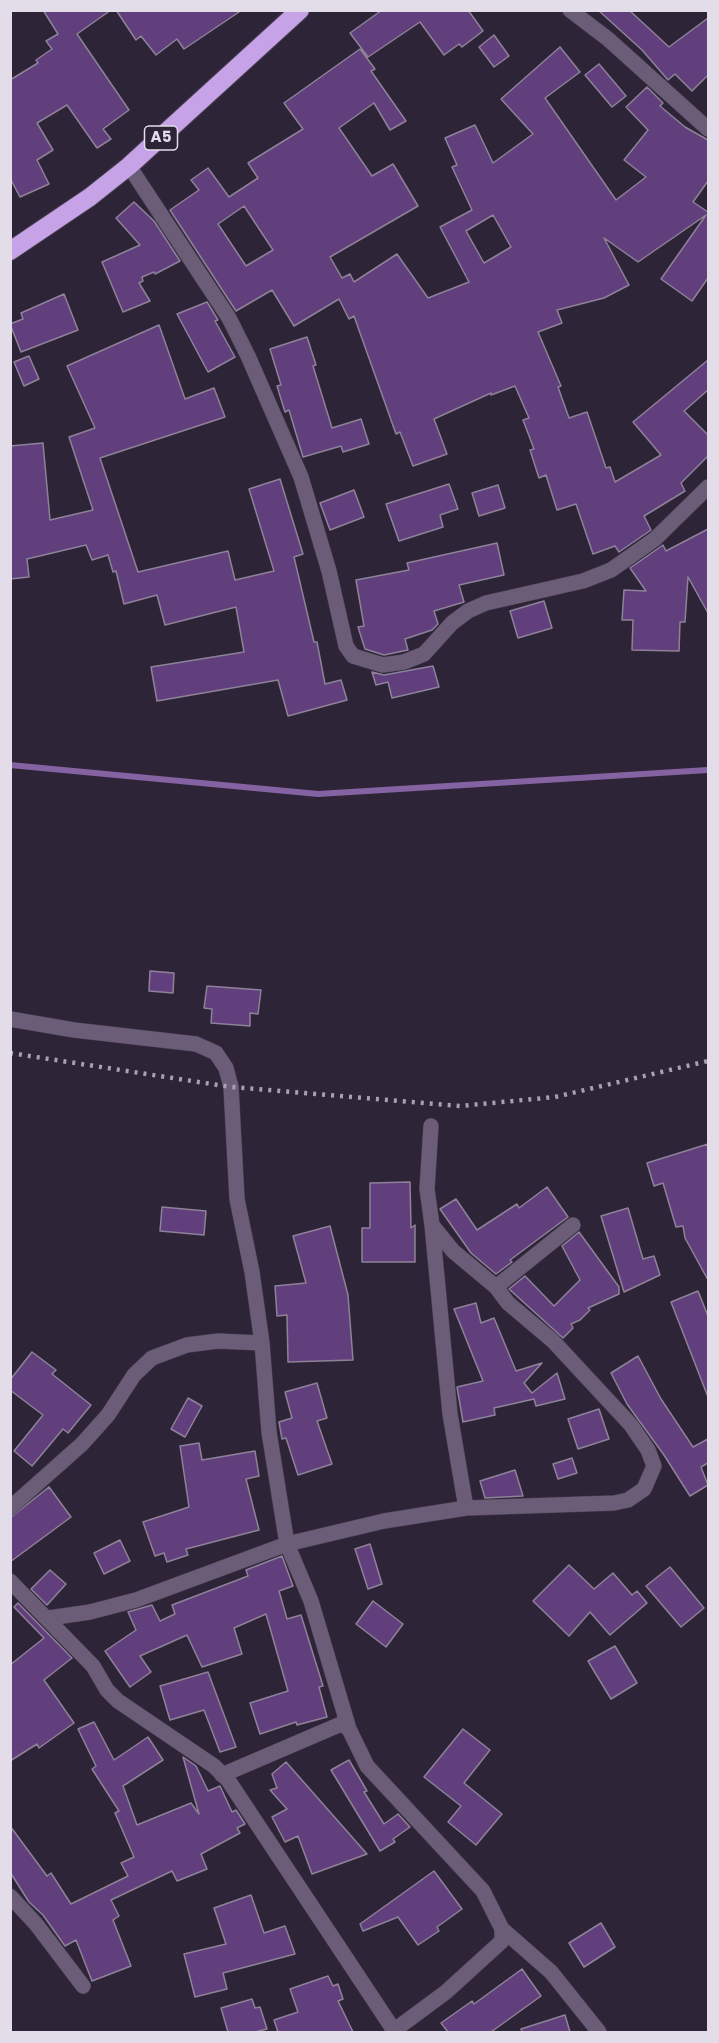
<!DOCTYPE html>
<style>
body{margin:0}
#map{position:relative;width:719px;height:2043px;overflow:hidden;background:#2e2437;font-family:Poppins,sans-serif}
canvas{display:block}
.frame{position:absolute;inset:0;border:12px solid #e3dce9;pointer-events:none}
</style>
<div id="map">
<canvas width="719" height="2043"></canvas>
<div class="frame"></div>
</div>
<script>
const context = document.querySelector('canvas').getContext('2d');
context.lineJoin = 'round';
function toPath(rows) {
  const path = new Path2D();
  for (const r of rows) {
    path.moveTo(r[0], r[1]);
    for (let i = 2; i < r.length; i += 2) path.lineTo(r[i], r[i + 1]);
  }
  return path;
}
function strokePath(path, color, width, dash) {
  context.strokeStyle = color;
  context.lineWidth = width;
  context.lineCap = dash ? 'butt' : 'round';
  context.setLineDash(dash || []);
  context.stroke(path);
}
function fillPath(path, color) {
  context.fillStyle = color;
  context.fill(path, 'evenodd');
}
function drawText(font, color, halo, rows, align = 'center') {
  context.font = font + ' Poppins,sans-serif';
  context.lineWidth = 5;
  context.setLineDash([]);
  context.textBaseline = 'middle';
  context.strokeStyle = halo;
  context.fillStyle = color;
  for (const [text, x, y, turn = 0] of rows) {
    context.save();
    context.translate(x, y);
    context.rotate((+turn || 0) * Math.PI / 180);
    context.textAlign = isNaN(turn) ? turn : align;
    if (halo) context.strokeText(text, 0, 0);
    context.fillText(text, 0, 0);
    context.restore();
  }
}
const stream = toPath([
 [10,765,318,794,708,770]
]);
const building = toPath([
 [43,10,111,10,77,34,129,110,103,129,111,139,97,148,67,105,37,123,53,150,37,160,49,184,20,197,10,178,10,80,38,63,36,60,52,49,46,41,58,34,43,10],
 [116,10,242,10,184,49,177,39,156,55,141,36,136,40,116,10],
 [382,10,468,10,483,31,462,47,459,44,444,55,420,22,368,57,350,33,382,10],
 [598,10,629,10,669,47,708,18,708,75,692,91,675,74,668,80,642,50,598,10],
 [494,35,509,56,494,67,479,47,494,35],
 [560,47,580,72,545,98,616,200,646,177,624,160,648,130,626,107,647,87,663,103,660,106,685,127,708,140,708,181,693,202,708,212,708,278,692,301,661,279,706,215,638,262,604,238,629,285,604,298,557,310,562,323,538,332,561,386,558,387,569,418,587,412,606,468,610,467,615,482,661,455,633,422,708,360,708,390,684,411,708,435,708,456,681,483,685,491,644,516,651,530,619,552,615,546,593,554,576,504,557,510,546,475,539,478,530,450,534,449,523,420,529,418,515,386,491,395,491,393,434,419,447,454,413,466,400,432,396,434,354,316,349,319,339,299,294,326,272,290,236,311,170,210,199,190,191,180,208,168,229,197,258,178,248,163,303,129,284,103,360,49,375,69,371,71,406,121,390,130,374,103,339,128,372,176,393,164,418,206,330,257,342,278,350,274,354,282,397,254,428,298,469,282,440,227,472,210,452,167,457,165,445,138,475,125,493,163,533,134,501,99,560,47],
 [244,206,273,250,246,266,218,224,244,206],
 [493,215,511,247,484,263,466,231,493,215],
 [599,64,626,96,612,107,585,75,599,64],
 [134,202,154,221,180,261,155,274,154,272,142,277,143,281,139,283,150,301,123,312,102,262,140,245,116,218,134,202],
 [64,294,78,330,21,352,10,324,23,319,21,313,64,294],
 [207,302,218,320,215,321,235,357,208,372,177,314,207,302],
 [159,325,185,399,214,388,225,417,100,458,138,572,228,551,235,580,274,571,249,489,280,479,303,554,294,557,314,642,317,642,325,684,341,680,347,700,288,716,278,680,157,701,151,667,244,652,236,607,165,625,157,595,124,604,116,571,113,572,108,555,92,560,86,545,27,559,29,577,10,579,10,446,43,443,50,520,93,510,69,437,95,428,67,366,159,325],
 [307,337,316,365,313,366,332,428,361,419,369,444,343,452,341,446,303,457,289,410,285,412,277,386,281,385,270,349,307,337],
 [29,356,39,379,24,386,14,362,29,356],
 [449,484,458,509,440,515,443,527,399,541,386,504,449,484],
 [498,485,505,508,479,516,472,493,498,485],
 [354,490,364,517,330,530,320,503,354,490],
 [708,529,708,613,688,577,685,622,680,622,679,651,632,650,633,620,622,620,624,590,646,591,630,568,663,545,666,551,708,529],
 [497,543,504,575,459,585,464,602,434,611,438,624,432,630,405,639,408,650,384,655,365,649,358,627,364,626,356,580,409,570,407,563,497,543],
 [544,601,552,628,518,638,510,611,544,601],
 [433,666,439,687,392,698,388,682,376,685,372,672,384,675,433,666],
 [150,971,174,973,173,993,149,991,150,971],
 [207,986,261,990,258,1014,250,1013,250,1026,211,1023,212,1009,204,1008,207,986],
 [708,1144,708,1280,685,1238,683,1226,676,1227,663,1183,654,1186,647,1163,708,1144],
 [410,1182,411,1228,415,1225,415,1262,362,1262,362,1228,370,1228,370,1183,410,1182],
 [547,1187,568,1217,510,1260,512,1262,496,1274,471,1253,440,1209,456,1199,477,1230,517,1204,519,1208,547,1187],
 [162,1207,206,1211,204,1235,160,1231,162,1207],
 [628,1208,643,1259,654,1256,660,1275,624,1292,601,1216,628,1208],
 [330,1226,348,1295,353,1360,288,1362,287,1315,277,1316,275,1286,306,1283,293,1236,330,1226],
 [579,1232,619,1287,619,1294,588,1308,590,1310,580,1320,571,1324,573,1328,563,1338,509,1289,525,1276,554,1306,580,1280,562,1246,579,1232],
 [698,1291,708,1316,708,1397,671,1302,698,1291],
 [476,1303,481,1323,494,1318,516,1371,542,1363,524,1383,532,1393,557,1373,565,1399,536,1406,534,1399,494,1408,495,1415,463,1422,457,1387,483,1381,454,1309,476,1303],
 [32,1352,56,1370,52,1374,91,1405,68,1433,63,1429,32,1466,14,1451,43,1415,10,1390,10,1380,32,1352],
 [638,1356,661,1399,693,1447,708,1439,708,1463,701,1467,708,1485,690,1496,664,1455,627,1404,611,1373,638,1356],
 [317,1383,327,1418,317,1421,332,1464,298,1475,286,1438,282,1439,279,1422,292,1418,285,1392,317,1383],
 [188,1398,202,1406,185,1437,171,1429,188,1398],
 [599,1409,609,1439,578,1449,568,1419,599,1409],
 [199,1443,202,1460,255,1451,259,1476,246,1479,259,1530,186,1549,188,1555,167,1562,164,1553,155,1556,143,1522,189,1507,180,1446,199,1443],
 [572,1458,577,1473,558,1479,553,1464,572,1458],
 [515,1470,523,1496,485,1498,480,1481,515,1470],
 [49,1487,71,1517,10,1562,10,1518,49,1487],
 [120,1540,130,1561,104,1574,94,1553,120,1540],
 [370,1544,382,1584,368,1589,355,1549,370,1544],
 [282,1556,293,1586,279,1591,287,1619,301,1615,323,1686,319,1687,327,1717,297,1725,296,1722,260,1734,250,1703,288,1691,266,1614,234,1628,242,1654,202,1667,187,1635,140,1656,151,1672,130,1687,105,1651,136,1630,128,1612,152,1605,160,1621,175,1614,172,1605,248,1576,246,1570,282,1556],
 [569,1565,594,1589,613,1573,632,1595,637,1591,647,1603,610,1635,590,1612,569,1636,533,1601,569,1565],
 [670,1567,704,1608,681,1627,646,1586,670,1567],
 [50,1570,66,1584,47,1605,31,1589,50,1570],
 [373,1601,403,1624,386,1647,356,1624,373,1601],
 [18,1603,72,1658,44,1680,74,1723,39,1748,37,1744,10,1761,10,1665,44,1638,14,1607,18,1603],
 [615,1646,637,1683,611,1699,588,1661,615,1646],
 [208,1672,236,1747,220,1752,204,1710,170,1720,160,1686,208,1672],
 [94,1722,114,1760,148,1737,163,1760,123,1786,137,1825,191,1803,199,1814,183,1757,196,1766,208,1791,220,1786,232,1812,236,1810,245,1824,237,1828,240,1833,201,1854,207,1869,177,1881,172,1871,111,1900,119,1916,113,1920,131,1966,92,1981,76,1940,65,1946,43,1915,29,1902,10,1872,10,1826,47,1876,51,1873,71,1904,128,1876,121,1863,134,1857,115,1813,119,1811,92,1769,96,1766,78,1729,94,1722],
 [463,1729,490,1750,464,1783,502,1814,476,1845,448,1822,461,1806,424,1777,463,1729],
 [349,1760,367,1791,364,1792,384,1824,398,1814,410,1827,393,1839,395,1842,380,1851,331,1770,349,1760],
 [286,1762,367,1854,312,1874,298,1836,285,1842,272,1817,287,1809,270,1790,277,1788,272,1774,286,1762],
 [434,1871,462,1909,437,1927,439,1931,418,1945,398,1917,363,1931,360,1924,434,1871],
 [251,1895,264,1933,285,1926,295,1954,223,1973,227,1989,195,1997,184,1954,226,1944,214,1908,251,1895],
 [601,1923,615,1947,584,1967,569,1943,601,1923],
 [522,1969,541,1996,491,2032,448,2032,441,2023,472,2001,474,2004,522,1969],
 [328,1976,333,1986,338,1984,343,1999,338,2001,353,2032,278,2032,274,2020,298,2012,290,1989,328,1976],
 [252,1999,255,2008,260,2007,267,2029,255,2032,228,2032,221,2008,252,1999],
 [565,2015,570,2032,522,2032,521,2029,565,2015]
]);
const street = toPath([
 [570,10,608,39,708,129],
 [129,166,229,318,248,356,301,477,329,571,346,646,353,656,383,665,404,662,424,654,452,623,468,611,486,603,583,581,611,570,655,539,708,487],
 [10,1019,74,1030,196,1044,216,1053,226,1068,231,1087,237,1199,252,1272,262,1343,269,1432,287,1544,311,1601,349,1729],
 [431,1126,427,1189,432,1225,453,1251,496,1287],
 [432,1225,450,1414,466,1508],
 [10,1508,82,1444,108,1415,134,1375,152,1358,187,1345,218,1341,262,1343],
 [10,1581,93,1666,107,1690,118,1701,214,1766,228,1780,395,2032],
 [49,1618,90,1612,136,1600,287,1544,384,1521,466,1508,614,1503,628,1500,644,1489,654,1466,648,1450,631,1425,553,1341,508,1303,496,1287,573,1225],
 [222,1775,341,1724,349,1729,367,1766,483,1891,502,1929,502,1941,446,1992,392,2032],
 [10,1896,36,1924,83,1986],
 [502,1929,551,1972,599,2032]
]);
const highway = toPath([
 [10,251,90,197,129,166,300,10]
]);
const rail = toPath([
 [10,1053,231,1087,460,1106,555,1097,708,1061]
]);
const shields = [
 [161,138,33]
];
const shieldNames = [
 ["A5",161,138]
];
strokePath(stream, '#8562a2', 6);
fillPath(building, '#613f7c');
strokePath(building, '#8e8299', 1.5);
strokePath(street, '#4b4153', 16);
strokePath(highway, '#4b4153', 20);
strokePath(street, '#6b5c78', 15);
strokePath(highway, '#c6a2e7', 18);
strokePath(rail, '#a9a1b0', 4.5, [3, 6]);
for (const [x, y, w] of shields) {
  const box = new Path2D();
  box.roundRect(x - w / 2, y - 12, w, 24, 4.5);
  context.fillStyle = '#2e2437';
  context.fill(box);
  strokePath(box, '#e3dce9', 1.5);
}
drawText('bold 15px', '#e3dce9', null, shieldNames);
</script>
